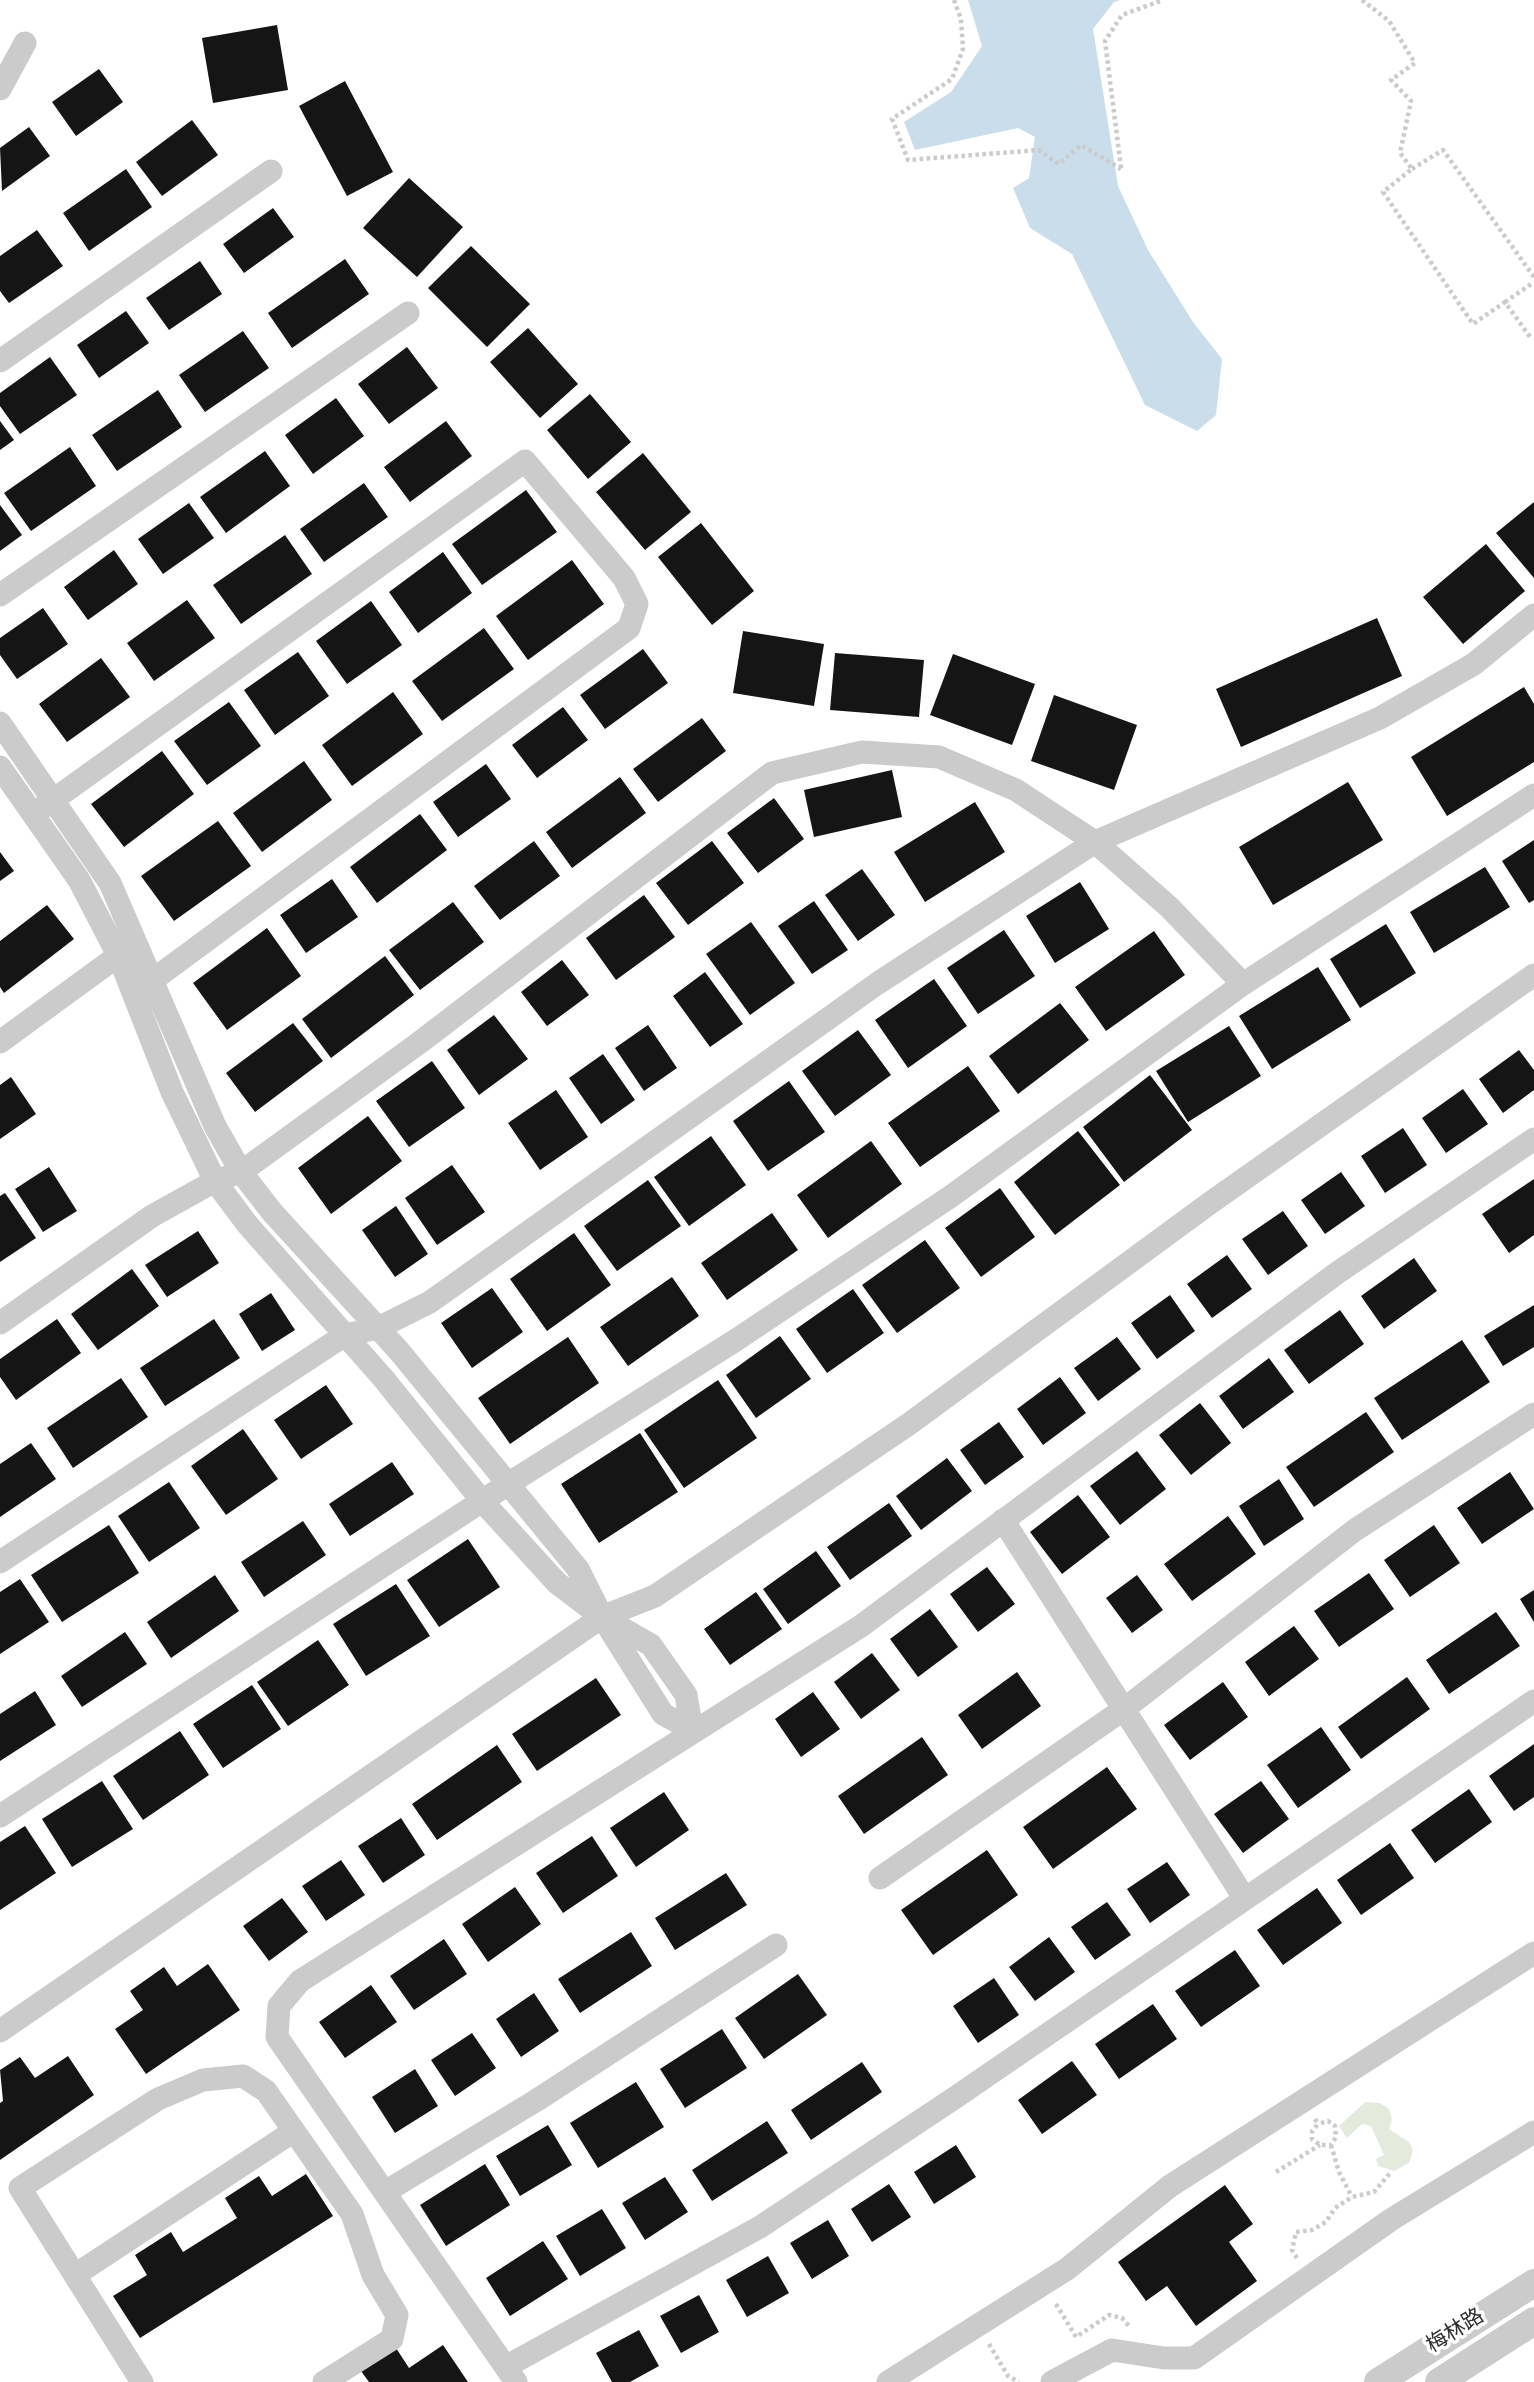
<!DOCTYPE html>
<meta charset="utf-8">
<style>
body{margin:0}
canvas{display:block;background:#fff}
</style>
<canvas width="1534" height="2382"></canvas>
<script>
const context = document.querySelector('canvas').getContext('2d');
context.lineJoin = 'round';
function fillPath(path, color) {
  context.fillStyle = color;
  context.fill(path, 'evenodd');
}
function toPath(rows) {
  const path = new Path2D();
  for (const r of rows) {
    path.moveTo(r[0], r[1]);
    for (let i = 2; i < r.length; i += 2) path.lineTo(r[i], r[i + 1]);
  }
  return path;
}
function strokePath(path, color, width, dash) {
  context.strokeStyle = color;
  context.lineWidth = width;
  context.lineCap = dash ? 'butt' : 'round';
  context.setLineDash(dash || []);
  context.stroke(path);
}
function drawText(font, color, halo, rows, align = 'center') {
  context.font = font + ' "Source Sans 3","Noto Sans SC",sans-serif';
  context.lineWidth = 7;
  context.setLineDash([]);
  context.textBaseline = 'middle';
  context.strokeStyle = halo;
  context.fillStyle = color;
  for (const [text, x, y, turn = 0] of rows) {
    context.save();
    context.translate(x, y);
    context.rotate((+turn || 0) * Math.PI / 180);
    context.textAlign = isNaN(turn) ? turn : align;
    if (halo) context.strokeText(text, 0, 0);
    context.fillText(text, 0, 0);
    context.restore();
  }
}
const green = toPath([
 [1365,2102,1380,2103,1389,2109,1392,2120,1389,2129,1409,2142,1413,2150,1409,2163,1394,2171,1378,2166,1376,2159,1384,2155,1371,2126,1362,2124,1347,2138,1339,2126]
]);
const water = toPath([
 [968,0,1120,0,1114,2,1093,29,1118,186,1148,250,1193,322,1222,359,1216,415,1197,431,1145,405,1072,254,1030,228,1013,188,1029,178,1035,137,1018,128,915,150,904,122,951,92,982,46]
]);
const building = toPath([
 [277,25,288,90,213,103,202,38],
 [99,69,123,102,76,136,52,102],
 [345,81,393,172,347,196,299,106],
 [192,120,218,155,162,196,136,162],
 [29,127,50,156,2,191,0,148],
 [126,169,152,207,89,251,63,213],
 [409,178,463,227,417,277,363,228],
 [273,208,294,237,244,273,223,244],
 [37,230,63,266,9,303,0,291,0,256],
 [471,246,530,304,487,347,428,288],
 [345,259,369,294,292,348,268,313],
 [200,261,222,294,169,330,146,298],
 [126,311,149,343,99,378,77,345],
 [528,328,578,384,540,418,490,362],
 [243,331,269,368,205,412,179,375],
 [407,347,438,388,389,424,358,384],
 [50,357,77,395,20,434,0,406,0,393],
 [158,390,182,427,117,471,92,435],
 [590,394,631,442,588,479,547,430],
 [336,398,364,436,313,474,285,435],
 [0,421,14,440,0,450],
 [446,421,472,456,410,502,384,467],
 [70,447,96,486,31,531,4,493],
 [265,451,290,486,226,533,200,497],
 [643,453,691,512,645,550,596,492],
 [364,483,388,517,324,562,300,529],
 [526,490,557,532,482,585,452,544],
 [1534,502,1534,578,1496,533],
 [189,503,214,538,163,574,138,539],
 [0,505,22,535,0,551],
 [701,523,754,591,712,625,658,557],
 [285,535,312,574,241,624,213,585],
 [1486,544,1525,591,1463,644,1423,597],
 [114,550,138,584,88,620,64,587],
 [443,552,472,593,418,633,389,592],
 [572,560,604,604,528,660,496,616],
 [187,600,215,638,154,681,127,643],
 [371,601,402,645,347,684,316,641],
 [43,608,68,644,17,679,0,655,0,638],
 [1377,618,1402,676,1241,747,1216,689],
 [484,628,514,669,442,721,412,681],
 [743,631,824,644,814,706,733,693],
 [643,649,668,683,605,729,580,695],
 [298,652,329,696,275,735,244,690],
 [835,653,924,660,919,717,830,710],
 [953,654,1035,684,1012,745,930,715],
 [101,658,130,697,67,742,39,704],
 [1524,687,1534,704,1534,762,1447,816,1411,757],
 [393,692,423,734,352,786,322,745],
 [1054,695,1137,725,1114,790,1031,761],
 [229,702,261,746,207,785,174,741],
 [563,707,588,740,537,778,512,745],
 [702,718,726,751,658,802,633,769],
 [162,751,194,794,124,847,91,804],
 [304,761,332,800,262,852,233,813],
 [486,764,511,799,458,837,433,802],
 [892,770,902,817,814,837,804,790],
 [620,777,646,813,572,868,546,832],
 [1348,782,1383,840,1273,905,1239,847],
 [774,798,804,839,758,873,727,833],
 [975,802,1005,852,925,902,894,852],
 [420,814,447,850,377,903,350,867],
 [218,821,251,866,174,921,141,876],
 [1534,840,1534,900,1529,903,1502,861],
 [534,841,560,876,500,920,474,886],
 [712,841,744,883,688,925,656,883],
 [0,852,14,871,0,881],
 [1485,867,1510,907,1434,953,1410,912],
 [862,869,895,915,858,941,825,895],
 [332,879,358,917,306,953,280,915],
 [1080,882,1109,929,1055,963,1026,916],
 [644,895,675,937,616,980,586,938],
 [814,901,848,950,812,974,778,926],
 [453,902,484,942,420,990,389,950],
 [47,905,74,939,4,993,0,987,0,941],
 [751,922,795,983,750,1015,706,954],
 [1386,924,1416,973,1360,1008,1330,959],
 [267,928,301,976,227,1030,193,983],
 [1004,930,1035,976,978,1014,947,968],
 [1154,931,1185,975,1106,1031,1075,987],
 [385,956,414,995,331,1058,302,1019],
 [562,960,589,995,547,1026,521,992],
 [1318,967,1351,1020,1272,1069,1239,1016],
 [705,972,743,1024,710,1047,673,996],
 [934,979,967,1026,908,1068,875,1020],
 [1060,1003,1089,1040,1018,1094,989,1056],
 [494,1015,528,1059,479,1095,447,1050],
 [293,1023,323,1061,255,1112,226,1073],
 [648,1025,677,1068,644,1091,615,1048],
 [1229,1026,1261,1076,1188,1122,1156,1071],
 [858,1030,891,1075,835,1116,802,1071],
 [1519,1050,1534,1070,1534,1090,1503,1113,1479,1079],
 [603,1054,635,1100,601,1124,569,1078],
 [432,1061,465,1108,409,1147,376,1101],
 [968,1066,1000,1111,920,1167,888,1123],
 [1150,1075,1192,1130,1124,1182,1083,1127],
 [11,1077,36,1114,0,1139,0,1085],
 [789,1081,825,1132,768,1171,733,1121],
 [1463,1089,1488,1124,1446,1153,1422,1118],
 [556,1090,588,1137,540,1170,508,1123],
 [368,1116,402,1161,331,1214,298,1168],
 [1403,1128,1427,1165,1385,1193,1361,1156],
 [1078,1131,1120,1185,1055,1235,1014,1182],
 [711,1136,746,1185,689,1226,654,1177],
 [871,1141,902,1184,828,1238,797,1195],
 [452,1165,485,1212,437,1245,405,1198],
 [49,1167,77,1211,43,1232,15,1189],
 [1341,1172,1365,1206,1325,1234,1301,1200],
 [1534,1179,1534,1235,1509,1253,1482,1214],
 [648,1180,681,1226,617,1271,584,1226],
 [1000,1188,1035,1237,981,1277,945,1228],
 [5,1193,36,1238,0,1262,0,1196],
 [396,1206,428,1254,395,1277,362,1230],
 [1283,1211,1308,1246,1268,1275,1242,1239],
 [772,1213,798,1250,727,1300,701,1263],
 [198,1231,219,1263,167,1297,145,1265],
 [574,1233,611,1285,547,1331,510,1279],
 [925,1240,960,1288,897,1333,862,1285],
 [1227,1255,1252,1289,1212,1318,1187,1284],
 [1414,1258,1437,1291,1384,1329,1361,1296],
 [132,1269,159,1306,98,1350,71,1314],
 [672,1277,699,1316,628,1366,600,1327],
 [492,1288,523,1332,472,1368,441,1323],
 [853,1289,884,1333,827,1373,796,1329],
 [271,1293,295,1330,262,1351,239,1314],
 [1170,1295,1195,1331,1157,1359,1131,1323],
 [1534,1305,1534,1347,1503,1366,1484,1336],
 [1340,1310,1364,1344,1309,1384,1284,1350],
 [57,1319,81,1353,16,1400,0,1377,0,1359],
 [214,1319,240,1358,165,1406,140,1368],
 [780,1336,811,1379,756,1418,726,1375],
 [568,1337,599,1383,510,1444,478,1398],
 [1117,1337,1141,1369,1098,1401,1074,1368],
 [1462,1340,1490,1382,1402,1440,1374,1398],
 [1269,1358,1294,1392,1243,1429,1219,1396],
 [1060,1377,1086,1413,1043,1445,1017,1409],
 [121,1378,148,1417,73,1468,47,1428],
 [718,1380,757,1438,684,1488,644,1430],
 [326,1385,353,1424,301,1459,274,1420],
 [1200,1403,1231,1443,1191,1475,1159,1435],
 [1366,1412,1394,1452,1314,1507,1286,1467],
 [999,1422,1024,1457,985,1485,960,1450],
 [243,1429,278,1479,226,1515,191,1466],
 [640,1433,678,1492,599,1543,561,1484],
 [31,1443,56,1479,0,1517,0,1464],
 [1137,1451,1166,1489,1120,1525,1090,1486],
 [947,1458,972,1491,921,1530,896,1496],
 [392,1462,414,1494,350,1536,329,1504],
 [1510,1472,1534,1509,1482,1544,1457,1508],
 [1279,1479,1304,1519,1264,1546,1239,1506],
 [169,1482,200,1528,149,1562,118,1516],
 [1078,1495,1110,1537,1062,1574,1030,1532],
 [889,1503,912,1536,850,1580,827,1547],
 [1228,1516,1256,1554,1192,1601,1164,1564],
 [303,1521,326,1555,264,1597,241,1562],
 [109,1525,139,1573,62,1622,31,1575],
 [1434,1525,1460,1563,1410,1597,1384,1560],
 [468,1539,500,1587,439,1627,407,1580],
 [816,1551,841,1586,788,1624,763,1589],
 [987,1567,1015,1604,978,1632,950,1594],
 [1369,1573,1394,1609,1339,1647,1314,1611],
 [215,1575,239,1611,171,1658,147,1622],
 [1137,1575,1163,1610,1132,1633,1106,1598],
 [20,1579,49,1622,0,1654,0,1592],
 [396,1584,430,1636,366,1676,333,1624],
 [1534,1590,1534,1622,1520,1599],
 [756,1592,782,1629,730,1665,704,1629],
 [930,1609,958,1647,918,1677,890,1639],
 [1496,1612,1520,1646,1449,1694,1426,1660],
 [1294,1626,1319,1659,1269,1696,1245,1662],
 [125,1632,147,1664,82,1707,61,1676],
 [318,1640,349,1685,288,1726,257,1682],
 [872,1653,900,1690,861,1719,834,1682],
 [1017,1672,1041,1706,982,1749,958,1715],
 [1407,1677,1430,1709,1361,1759,1338,1727],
 [596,1678,621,1715,537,1771,512,1734],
 [1223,1682,1248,1717,1190,1760,1164,1725],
 [252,1685,281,1729,223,1768,193,1724],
 [35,1691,56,1725,0,1761,0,1714],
 [813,1692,840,1729,801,1757,775,1719],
 [1321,1727,1351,1770,1298,1808,1267,1765],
 [180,1731,209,1775,143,1820,113,1776],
 [922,1737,948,1775,864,1834,838,1796],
 [1534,1744,1534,1797,1514,1811,1489,1776],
 [497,1745,522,1782,437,1840,412,1804],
 [1107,1767,1137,1809,1053,1869,1023,1827],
 [102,1781,133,1829,72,1867,42,1819],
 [1261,1781,1289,1819,1243,1853,1214,1814],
 [1469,1789,1492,1822,1435,1863,1411,1830],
 [664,1792,689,1830,636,1867,610,1828],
 [401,1818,425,1855,383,1883,358,1846],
 [25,1826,56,1873,0,1910,0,1842],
 [592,1836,618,1876,563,1913,536,1873],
 [1390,1843,1414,1878,1361,1915,1337,1880],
 [987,1850,1018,1895,933,1955,901,1910],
 [341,1860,365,1895,326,1921,302,1886],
 [1167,1862,1190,1895,1150,1923,1127,1889],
 [726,1873,747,1905,675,1950,655,1918],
 [515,1887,541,1924,488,1962,462,1924],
 [1317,1888,1342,1923,1283,1965,1257,1930],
 [282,1898,308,1932,269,1961,243,1926],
 [1107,1902,1131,1935,1095,1960,1071,1927],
 [631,1932,652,1966,580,2013,558,1979],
 [1049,1937,1075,1972,1035,2001,1009,1967],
 [444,1939,467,1974,414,2010,390,1976],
 [1235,1950,1260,1986,1201,2027,1175,1991],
 [208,1964,240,2010,146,2074,115,2029,143,2010,130,1991,164,1967,177,1986],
 [798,1974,827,2015,764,2059,735,2018],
 [994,1978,1019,2015,978,2043,953,2006],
 [371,1985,397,2022,345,2058,319,2022],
 [534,1993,559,2031,521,2057,496,2019],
 [1153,2004,1177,2039,1119,2079,1095,2044],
 [722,2029,747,2068,685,2108,660,2069],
 [472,2033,496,2068,455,2096,431,2060],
 [68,2056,94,2095,0,2160,0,2103,3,2101,0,2070,20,2057,35,2078],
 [1072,2061,1097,2095,1042,2134,1018,2100],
 [862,2062,882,2092,811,2140,791,2110],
 [415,2069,438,2106,395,2133,372,2097],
 [636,2082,664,2127,598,2168,570,2123],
 [767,2121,788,2153,712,2201,692,2170],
 [548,2125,572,2165,520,2196,496,2156],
 [956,2145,976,2177,934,2204,914,2172],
 [485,2164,510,2205,446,2246,420,2205],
 [306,2174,333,2216,140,2338,113,2296,147,2275,135,2255,171,2232,183,2252,237,2218,225,2198,259,2176,272,2196],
 [665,2177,688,2212,645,2240,622,2203],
 [889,2184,911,2217,872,2242,851,2209],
 [1225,2185,1253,2224,1229,2242,1257,2281,1196,2326,1167,2286,1146,2301,1118,2262],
 [602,2209,626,2248,580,2276,556,2236],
 [828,2220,849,2256,812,2279,790,2243],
 [543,2241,568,2279,510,2316,486,2278],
 [768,2256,789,2293,747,2317,726,2280],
 [699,2295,719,2332,681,2353,660,2316],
 [639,2330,659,2366,630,2382,612,2382,596,2353],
 [443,2345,468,2382,369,2382,361,2371,396,2348,409,2368]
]);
const path = toPath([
 [954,0,961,19,963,49,952,79,892,119,908,160,1039,150,1059,164,1081,145,1121,169],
 [1362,0,1389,21,1415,63,1391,80,1411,101,1400,153,1412,169,1383,192,1473,324,1505,302,1530,337],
 [1121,168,1105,41,1122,15,1163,0],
 [1412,169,1443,150,1534,277],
 [1505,302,1534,282],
 [1315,2119,1318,2124,1312,2131,1312,2139,1320,2145,1331,2145,1336,2137,1335,2126,1328,2121,1318,2124],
 [1331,2145,1339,2172,1352,2197],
 [1276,2172,1320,2145],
 [1297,2258,1292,2250,1296,2232,1312,2230,1326,2222,1335,2208,1352,2197,1374,2192,1391,2172],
 [1056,2304,1076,2337,1109,2315,1122,2318,1130,2327],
 [989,2344,1008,2376,1019,2382]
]);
const minor = toPath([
 [0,89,25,43],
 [0,361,271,171],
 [0,595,408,313],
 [0,723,110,883,215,1126,241,1172,272,1212,399,1351,578,1569,602,1617,663,1714,692,1730,686,1695,651,1645,602,1617,557,1583,483,1502,383,1378,247,1224,215,1181,172,1092,119,957,79,880,0,767],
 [42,808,525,461,624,578,637,604,629,628,142,988],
 [0,1042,130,947],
 [0,1323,152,1216,215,1181,241,1172,419,1043,772,773,862,752,939,757,1016,790,1095,842,1380,718,1474,664,1534,615],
 [1003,1520,1245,1899],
 [0,1562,345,1335,378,1328,430,1302,878,983,1095,842,1169,907,1243,984],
 [0,1816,508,1484,736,1340,950,1197,1243,984,1534,795],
 [880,1878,1124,1709,1355,1530,1534,1414],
 [0,2031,602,1617,655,1596,909,1424,1210,1203,1534,975],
 [385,2192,537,2100,776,1945],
 [75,2275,294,2131],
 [507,2366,760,2227,953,2099,1534,1701],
 [142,2382,20,2188,158,2099,203,2080,243,2076,266,2091,352,2214,373,2275,397,2315,392,2339,324,2382],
 [516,2382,277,2037,279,2006,300,1981,861,1626,1337,1273,1534,1139],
 [888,2382,1067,2269,1170,2186,1534,1953],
 [1052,2382,1112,2350,1164,2358,1194,2358,1392,2219,1534,2132]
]);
const tertiary = toPath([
 [1378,2382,1534,2283],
 [1439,2382,1534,2321]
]);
const streetNames = [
 ["梅林路",1456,2332,-32]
];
fillPath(green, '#e4eadc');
fillPath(water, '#c9deea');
fillPath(building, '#151515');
strokePath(path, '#cbcbcb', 4.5, [3.5, 3.5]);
strokePath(minor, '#cbcbcb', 23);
strokePath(tertiary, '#cbcbcb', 28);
drawText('21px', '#2e2e2e', '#fff', streetNames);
</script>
